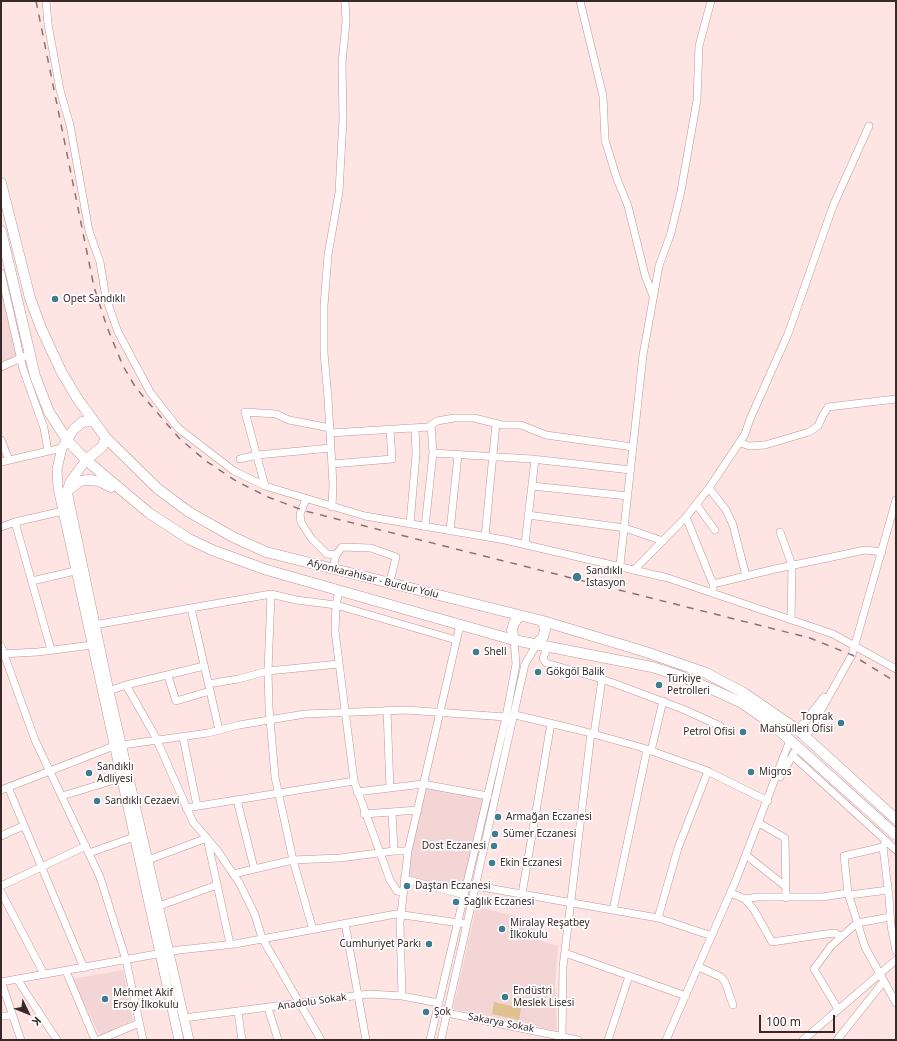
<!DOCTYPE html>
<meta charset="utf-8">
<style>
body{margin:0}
#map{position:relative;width:897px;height:1041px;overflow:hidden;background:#ffe4e4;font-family:"Noto Sans",sans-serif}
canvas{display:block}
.frame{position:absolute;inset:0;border:2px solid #382828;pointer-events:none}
.north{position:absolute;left:8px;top:993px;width:40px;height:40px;-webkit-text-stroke:3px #fff;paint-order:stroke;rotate:133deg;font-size:11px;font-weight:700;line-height:16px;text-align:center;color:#382828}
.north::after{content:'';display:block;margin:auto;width:14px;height:18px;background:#382828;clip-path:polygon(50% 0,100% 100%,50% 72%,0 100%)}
.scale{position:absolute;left:759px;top:1015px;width:76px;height:18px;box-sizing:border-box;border:2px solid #382828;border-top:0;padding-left:5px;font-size:12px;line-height:14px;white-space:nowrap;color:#382828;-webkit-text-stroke:3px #fff;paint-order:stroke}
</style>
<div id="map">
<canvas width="897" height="1041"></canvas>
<div class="frame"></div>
<div class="north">K</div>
<div class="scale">100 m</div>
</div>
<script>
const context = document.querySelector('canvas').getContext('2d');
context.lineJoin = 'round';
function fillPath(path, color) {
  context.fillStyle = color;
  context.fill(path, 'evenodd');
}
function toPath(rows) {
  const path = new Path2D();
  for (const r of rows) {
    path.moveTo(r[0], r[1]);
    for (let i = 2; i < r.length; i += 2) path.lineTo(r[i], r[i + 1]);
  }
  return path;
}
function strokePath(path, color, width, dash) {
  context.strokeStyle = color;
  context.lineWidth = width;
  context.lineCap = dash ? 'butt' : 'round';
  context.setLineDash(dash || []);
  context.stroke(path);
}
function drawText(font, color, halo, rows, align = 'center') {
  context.font = font + ' "Noto Sans",sans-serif';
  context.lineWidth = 3.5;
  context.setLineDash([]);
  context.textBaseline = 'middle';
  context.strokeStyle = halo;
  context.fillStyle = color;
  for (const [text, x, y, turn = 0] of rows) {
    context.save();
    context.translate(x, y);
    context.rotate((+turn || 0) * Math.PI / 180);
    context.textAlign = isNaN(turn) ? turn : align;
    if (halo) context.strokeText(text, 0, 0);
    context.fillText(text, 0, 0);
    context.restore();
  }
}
const built = toPath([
 [1,290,21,362,1,372],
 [423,784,488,796,465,895,404,879],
 [476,907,536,920,532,938,558,946,555,985,557,1031,453,1009],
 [123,970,133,1020,100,1036,72,979]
]);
const green = toPath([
 [494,1002,521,1008,519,1020,492,1014]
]);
const minor = toPath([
 [46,1,48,24,60,90,70,125,89,231,100,262,106,298,118,332,150,392,178,428,234,471,265,486,365,516,505,540,668,578,833,634,896,669],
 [580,1,603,96,605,140,617,179,628,206,645,275,653,296],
 [1,273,23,369,44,428,48,451],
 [1,367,25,356],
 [330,433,428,427,437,421,454,418,474,418,502,425,521,425,546,435,633,447],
 [1,440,9,460],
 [740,443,750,446,765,445,809,432,818,426,823,415,828,407,896,399],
 [433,453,532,459,631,470],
 [240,459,257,455,331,448],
 [1,462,62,448],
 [332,464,392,459,390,430],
 [265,486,245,412,276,414,289,420,330,428],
 [532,486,628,496],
 [709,488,726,510,733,525,746,576],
 [306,499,300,514,301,522,311,538,327,554,336,555],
 [696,504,715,530],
 [332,507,333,484,328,398,324,353,324,306,328,255,339,192,343,119,342,63,346,22,345,1],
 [528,515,625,528,663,541],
 [686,517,713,584],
 [15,522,63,511],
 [410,524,416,454,415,428],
 [1,527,15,522,51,650],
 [425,527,433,453,431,425],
 [450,531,458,455],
 [780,532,792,565,791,620],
 [485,537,496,423],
 [525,544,535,459],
 [620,565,643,355,659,266,671,233,681,191,697,100,699,46,711,1],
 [333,568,336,555,342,547,371,548,396,557,391,577],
 [635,569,686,517,709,488,745,434,750,419,788,334,833,206,869,126],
 [32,581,75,571],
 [339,591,336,605,335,631,354,781,390,880,397,891,402,892],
 [713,592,713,584,775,569,865,550,882,552],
 [271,594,268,671,269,707,275,777,293,860,313,930],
 [191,608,219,730],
 [94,625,271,594,296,600,336,605,456,640],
 [1,646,35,740,100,877,126,960,143,1040],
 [548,646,543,658,546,663,602,679,648,696,685,710,720,726],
 [1,654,38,652,92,645],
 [168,676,176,701,210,691],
 [208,684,238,679,268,671,339,664],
 [126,685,155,736,193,822,217,850,240,884,255,915,262,938,321,1040],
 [109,691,126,685,204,666],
 [387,710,390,788],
 [515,715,579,730,640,747,705,770,768,801],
 [798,730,824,697],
 [594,734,602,679],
 [183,737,197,806],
 [806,737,852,655,896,500],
 [122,745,208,733,239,725,305,714,406,710,506,717],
 [651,751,663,701],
 [793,756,896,850],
 [780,777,794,753],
 [8,787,84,968],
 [1,790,114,746],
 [357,792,423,784,488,796],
 [62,796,121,778],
 [237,800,254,868],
 [186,808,354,781],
 [392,812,394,851],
 [364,814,418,810],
 [759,823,785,838,786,898],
 [1,836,23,826],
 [885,843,883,847,889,897,891,926,896,951],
 [883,847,844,856,845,865,848,893,865,947,896,1003],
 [89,853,134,837],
 [746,855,785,886],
 [148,860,207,838,230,944],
 [233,874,293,860,340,858,394,851,408,851],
 [404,879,465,895],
 [1,886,86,846],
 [476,886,658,918,712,936],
 [1,892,44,974],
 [731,893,745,899,754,910,772,942,826,934,835,933,840,936],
 [522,894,551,723],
 [849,895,888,890],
 [745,899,758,897,822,897,848,893],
 [159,906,217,885],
 [613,910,647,750],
 [658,918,678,848,708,771],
 [345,923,366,1040],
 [565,953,686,996],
 [699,967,721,977,725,982,733,1005],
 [66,971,95,1040],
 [17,979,57,1040],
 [1,981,21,1040],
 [1,982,179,950,235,944,396,914,467,924],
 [402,996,400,923,408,851,460,625],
 [268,1008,278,1040],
 [838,1009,814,969,831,946,857,923,890,917],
 [238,1012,242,1040],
 [447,1013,578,1040],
 [1,1016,12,1016],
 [184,1018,369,994,402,996,439,1003],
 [99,1040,139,1023],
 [430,1040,506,717,516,664,514,640],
 [441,1040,525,664,537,644],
 [562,1040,563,967,591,733],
 [608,1040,629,976],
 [666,1040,736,880,790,740],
 [803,1040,896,960],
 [837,1040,884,981]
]);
const major = toPath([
 [67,440,62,448,57,469,58,488,179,1040],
 [86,460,70,482,67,491,109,691,189,1040]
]);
const highway = toPath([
 [1,183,30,298,41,328,61,371,77,398,106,438,158,489,189,512,233,537,266,552,543,621,646,652,706,673,744,693,798,730,896,819],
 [1,231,35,376,49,412,67,440,86,460,149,513,189,539,212,550,267,570,514,640,652,667,680,676,716,691,742,703,772,724,896,835],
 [67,440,73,430,82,422,93,421],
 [86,460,102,447,106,438],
 [67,491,80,481,89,480,99,481,111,487],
 [514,640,512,630,514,623,519,616],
 [537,644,543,637,545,630,543,621]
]);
const rail = toPath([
 [36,1,94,287,107,327,123,366,136,388,179,438,206,461,236,481,268,497,305,511,810,638,852,655,896,682]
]);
const markers = [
 [55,299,4,"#3e7d91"],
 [577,577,5,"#3e7d91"],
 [476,652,4,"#3e7d91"],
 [538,672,4,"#3e7d91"],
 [659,685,4,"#3e7d91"],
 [841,723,4,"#3e7d91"],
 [743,732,4,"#3e7d91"],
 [751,772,4,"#3e7d91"],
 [89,773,4,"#3e7d91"],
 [97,801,4,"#3e7d91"],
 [498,817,4,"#3e7d91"],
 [495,834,4,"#3e7d91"],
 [494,846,4,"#3e7d91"],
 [492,863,4,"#3e7d91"],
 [407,886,4,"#3e7d91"],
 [456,902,4,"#3e7d91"],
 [502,929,4,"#3e7d91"],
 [429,944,4,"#3e7d91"],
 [505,997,4,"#3e7d91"],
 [105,999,4,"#3e7d91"],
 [426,1012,4,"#3e7d91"]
];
const poiNames = [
 ["Opet Sandıklı",63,299],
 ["Sandıklı",586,571],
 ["Istasyon",586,583],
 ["Shell",484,652],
 ["Gökgöl Balik",546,672],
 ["Türkiye",667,679],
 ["Petrolleri",667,691],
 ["Toprak",833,717,"right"],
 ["Mahsülleri Ofisi",833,729,"right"],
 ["Petrol Ofisi",735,732,"right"],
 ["Sandıklı",97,767],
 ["Adliyesi",97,779],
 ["Migros",759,772],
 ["Sandıklı Cezaevi",105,801],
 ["Armağan Eczanesi",506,817],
 ["Sümer Eczanesi",503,834],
 ["Dost Eczanesi",486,846,"right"],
 ["Ekin Eczanesi",500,863],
 ["Daştan Eczanesi",415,886],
 ["Sağlık Eczanesi",464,902],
 ["Miralay Reşatbey",510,923],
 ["İlkokulu",510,935],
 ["Cumhuriyet Parkı",421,944,"right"],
 ["Endüstri",513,991],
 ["Meslek Lisesi",513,1003],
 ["Mehmet Akif",113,993],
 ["Ersoy İlkokulu",113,1005],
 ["Şok",434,1012]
];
const streetNames = [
 ["Afyonkarahisar - Burdur Yolu",373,579,14],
 ["Anadolu Sokak",312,1002,-8],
 ["Sakarya Sokak",501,1023,11]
];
fillPath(built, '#f4d5d5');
fillPath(green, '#dfc290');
strokePath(minor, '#be9696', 8);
strokePath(major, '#be9696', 10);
strokePath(highway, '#be9696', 11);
strokePath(minor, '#fff', 7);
strokePath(major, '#fff', 9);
strokePath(highway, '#fff', 10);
strokePath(rail, '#877373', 1.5, [7, 7]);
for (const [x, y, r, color] of markers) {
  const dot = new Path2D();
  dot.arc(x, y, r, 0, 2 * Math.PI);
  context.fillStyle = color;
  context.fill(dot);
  strokePath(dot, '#fff', 1.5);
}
drawText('10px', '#382828', '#fff', poiNames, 'left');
drawText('10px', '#382828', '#fff', streetNames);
</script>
